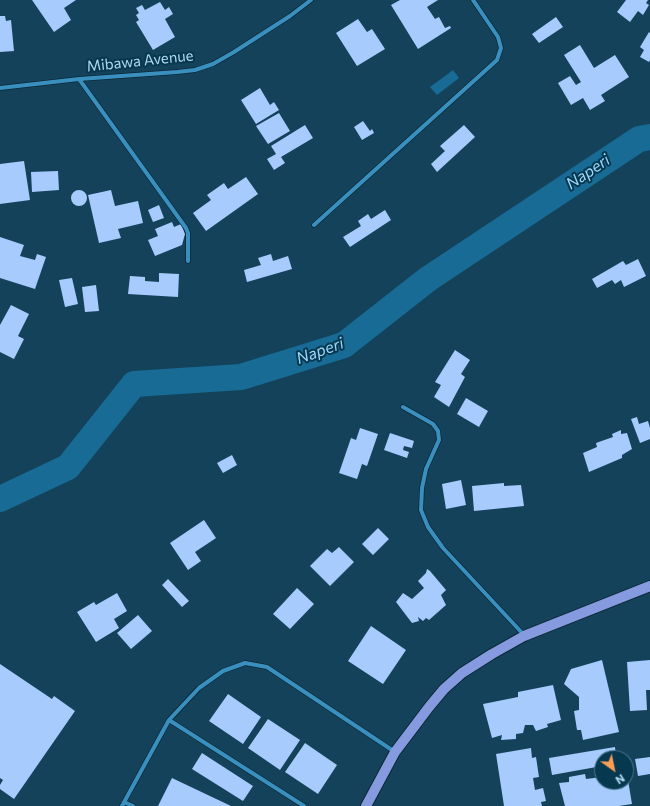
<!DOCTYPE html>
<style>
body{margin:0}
#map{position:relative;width:650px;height:806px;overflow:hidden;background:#14425b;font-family:Commissioner,sans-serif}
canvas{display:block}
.north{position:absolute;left:594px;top:750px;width:40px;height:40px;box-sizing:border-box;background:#063850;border:1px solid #4a7891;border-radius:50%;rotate:147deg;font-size:11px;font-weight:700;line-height:16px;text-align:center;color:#b1d8f2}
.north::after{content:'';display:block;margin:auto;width:14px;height:18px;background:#fc9d54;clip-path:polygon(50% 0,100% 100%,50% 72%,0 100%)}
</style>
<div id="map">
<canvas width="650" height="806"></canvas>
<div class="north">N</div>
</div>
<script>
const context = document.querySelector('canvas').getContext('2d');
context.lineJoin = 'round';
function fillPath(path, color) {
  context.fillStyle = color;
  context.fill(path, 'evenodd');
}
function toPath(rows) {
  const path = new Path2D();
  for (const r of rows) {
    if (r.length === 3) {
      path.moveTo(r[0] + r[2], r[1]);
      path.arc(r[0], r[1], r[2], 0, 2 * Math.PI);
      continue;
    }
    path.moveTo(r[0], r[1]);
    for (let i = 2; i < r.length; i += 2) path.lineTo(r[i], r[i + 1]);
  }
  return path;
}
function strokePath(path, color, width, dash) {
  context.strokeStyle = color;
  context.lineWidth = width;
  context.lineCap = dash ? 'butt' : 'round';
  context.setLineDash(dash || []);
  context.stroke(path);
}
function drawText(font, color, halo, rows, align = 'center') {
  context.font = font + ' Commissioner,sans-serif';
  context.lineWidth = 4;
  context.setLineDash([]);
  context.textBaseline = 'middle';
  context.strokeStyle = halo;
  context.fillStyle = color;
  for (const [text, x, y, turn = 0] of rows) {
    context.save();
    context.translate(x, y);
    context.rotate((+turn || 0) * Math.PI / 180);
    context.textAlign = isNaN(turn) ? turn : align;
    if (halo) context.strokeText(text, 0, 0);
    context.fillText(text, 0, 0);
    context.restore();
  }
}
const water = toPath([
 [453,70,459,78,437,95,430,87]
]);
const river = toPath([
 [0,499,68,467,134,384,241,377,344,345,428,279,639,139,650,137]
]);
const building = toPath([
 [32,0,76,0,64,8,71,20,54,32],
 [400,0,438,0,427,7,435,19,439,17,445,28,450,26,451,28,418,49,391,5],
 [626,0,648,0,646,3,649,5,643,15,638,11,630,22,617,12],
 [160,2,165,10,169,7,173,14,165,19,175,37,153,50,136,22,139,20,136,15,139,13,136,8,142,5,145,10],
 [0,16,5,16,6,21,11,20,14,51,0,52],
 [556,17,563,27,539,43,532,34],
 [358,19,367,32,372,29,385,49,357,66,336,33],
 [649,32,650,33,650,60,649,62,640,57,644,50,640,47],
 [580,45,594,68,615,55,629,77,601,95,605,101,590,110,583,98,571,105,558,83,570,76,576,85,581,82,564,55],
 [260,88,270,105,274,102,279,110,256,124,241,100],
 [279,113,290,131,268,144,256,126],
 [363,121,370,131,372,129,374,133,362,140,354,127],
 [305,125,313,138,281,157,285,163,274,170,267,159,276,154,271,146],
 [464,125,475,137,437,172,431,164,445,151,440,146],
 [24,161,30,200,0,204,0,164],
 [58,171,59,190,32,192,31,172],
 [246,177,258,194,206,231,193,213,211,200,207,195,224,183,228,189],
 [79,198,8],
 [111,190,115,206,138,201,143,223,118,229,121,238,99,243,88,195],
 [159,205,164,218,153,222,148,210],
 [385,210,391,220,350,247,343,237,361,226,358,221,368,214,371,219],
 [172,222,174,227,181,224,185,234,182,245,155,256,148,240,158,236,155,229],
 [0,237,24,245,20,256,35,260,37,254,46,257,35,289,0,278],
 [271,254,273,261,288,256,292,269,247,282,244,270,261,265,258,258],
 [638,259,646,276,624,287,621,280,615,284,612,280,597,288,592,279,623,261,626,265],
 [159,273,179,274,178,297,128,294,130,276,145,277,145,281,159,282],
 [72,278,78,304,65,307,59,280],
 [96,285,99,311,85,312,82,287],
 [11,305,29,314,18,336,24,339,14,359,0,352,0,325],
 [455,350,470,360,461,374,465,377,449,407,434,397,441,385,435,382],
 [466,398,488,411,479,427,457,414],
 [637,417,639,424,648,421,650,428,650,439,640,443,631,419],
 [360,428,378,434,367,466,362,464,357,479,339,473,351,438,356,440],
 [621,430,621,434,627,433,632,449,622,455,622,458,589,472,583,453,597,447,596,443,613,437,612,434],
 [390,433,414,441,412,448,404,446,403,450,409,452,407,458,384,450],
 [232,455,237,465,223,473,217,463],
 [461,480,466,505,446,509,442,484],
 [504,483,504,486,521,485,524,506,474,511,472,486],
 [204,520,216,538,195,552,201,561,188,570,170,543],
 [378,528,389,539,373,555,362,544],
 [339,547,354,562,330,586,310,566,327,549,332,553],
 [427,569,430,571,446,590,441,595,446,605,429,620,426,618,423,621,418,617,419,621,412,623,396,602,403,593,412,599,424,588,418,581,426,573],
 [168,579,189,601,182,607,162,585],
 [297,588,314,604,290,629,273,614],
 [117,593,127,611,114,619,119,628,96,642,77,612,94,602,96,605],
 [138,615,152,631,131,649,117,633],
 [371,626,406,650,383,684,348,661],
 [602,660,619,732,583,740,581,730,577,730,574,711,579,710,579,697,564,684,571,669],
 [650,660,650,690,646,690,647,710,630,711,627,662],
 [0,664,52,699,54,696,75,711,14,799,0,789,0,785,3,780,0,778],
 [553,685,561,720,547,724,548,727,536,731,533,725,525,725,523,733,516,734,516,739,501,740,502,735,492,738,483,704,518,697,518,692],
 [228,694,261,717,243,744,209,721],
 [268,719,300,740,280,770,248,748],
 [305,743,337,765,318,794,285,772],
 [615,747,616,758,602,758,602,766,552,775,549,758],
 [531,748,532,758,536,757,539,777,533,778,535,790,543,788,546,801,541,802,542,806,504,806,496,754],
 [202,753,253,786,243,801,192,769],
 [650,757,650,774,638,776,635,759],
 [585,774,586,779,602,777,602,782,626,782,627,774,632,804,619,806,565,806,559,783,569,782,569,777],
 [172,778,231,806,158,806]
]);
const street = toPath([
 [79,79,186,228,188,233,188,261],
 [0,88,79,79,177,72,195,70,213,64,234,52,290,16,311,0],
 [314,225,497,60,501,48,498,37,473,0],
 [403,407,433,424,438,431,439,440,426,469,422,488,421,510,428,527,443,548,524,635],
 [169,720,304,806],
 [124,802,133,806],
 [122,806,169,720,199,688,223,671,245,663,267,667,395,752]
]);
const primary = toPath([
 [366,806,395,752,429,707,444,689,462,673,492,654,524,636,650,586]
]);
const streetNames = [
 ["Mibawa Avenue",140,61,-6]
];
const waterNames = [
 ["Naperi",588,172,-34],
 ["Naperi",320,351,-20]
];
fillPath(water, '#186b94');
strokePath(river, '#186b94', 26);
fillPath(building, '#a7cbfd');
strokePath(street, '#0c2837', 5.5);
strokePath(primary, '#0c2837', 12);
strokePath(street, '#3990bf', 4);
strokePath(primary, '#859adf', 10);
drawText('15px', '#b1d8f2', '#063850', streetNames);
drawText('italic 16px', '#9dd7fb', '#063850', waterNames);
</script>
